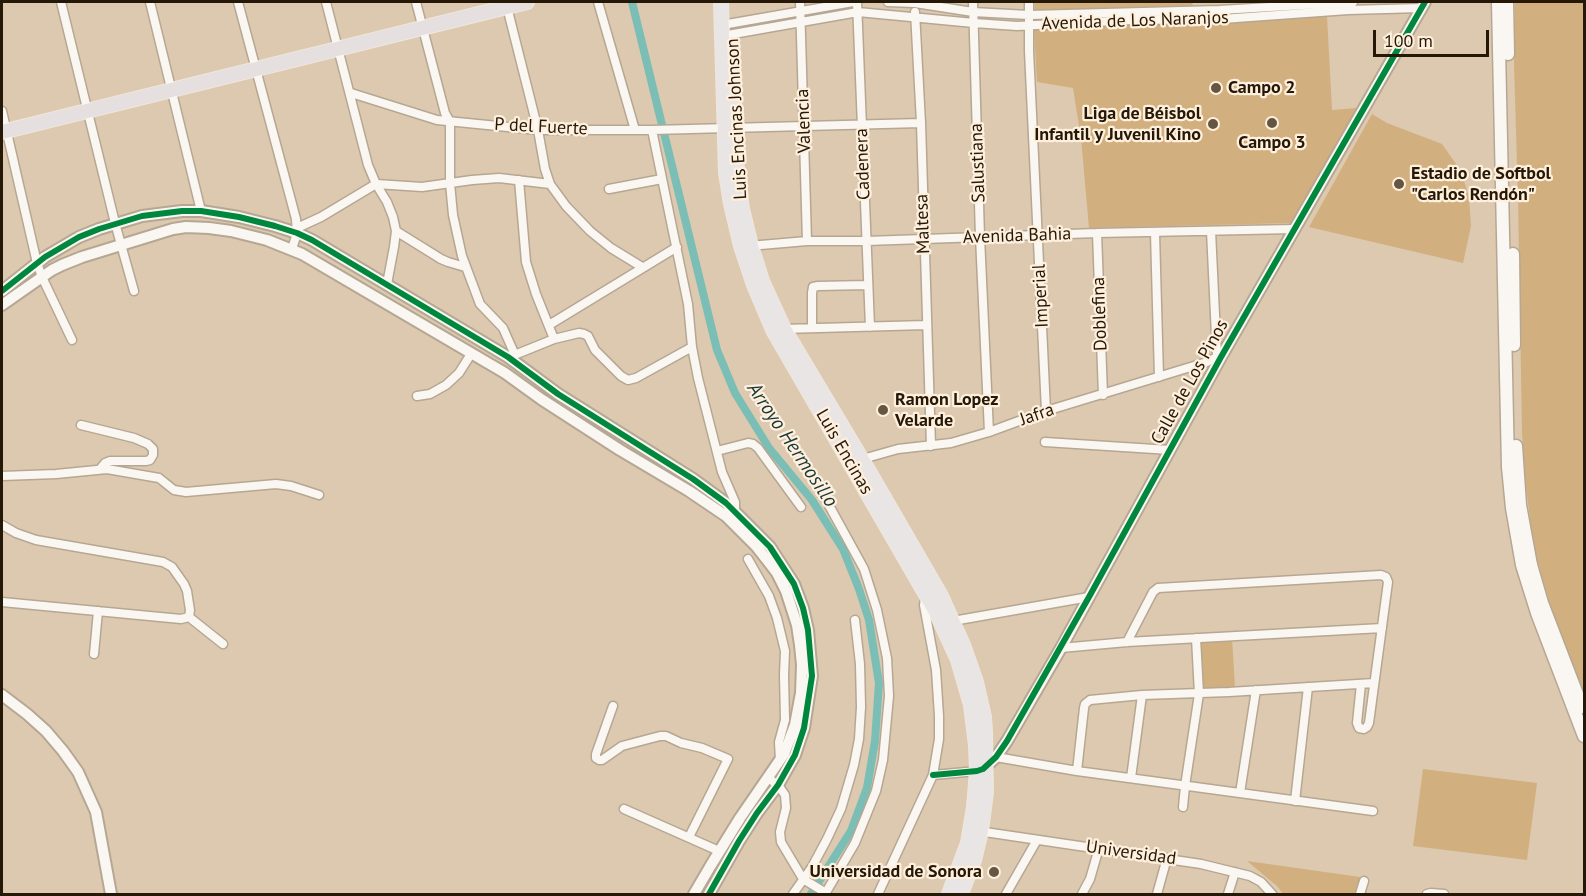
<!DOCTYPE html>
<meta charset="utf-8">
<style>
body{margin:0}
#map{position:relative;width:1586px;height:896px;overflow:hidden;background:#dcc9b0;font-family:"PT Sans",sans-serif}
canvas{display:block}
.frame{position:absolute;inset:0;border:3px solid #251807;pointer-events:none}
.scale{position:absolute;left:1373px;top:30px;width:116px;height:27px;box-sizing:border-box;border:3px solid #251807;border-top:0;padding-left:8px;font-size:18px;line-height:21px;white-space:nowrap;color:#251807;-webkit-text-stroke:4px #fff0de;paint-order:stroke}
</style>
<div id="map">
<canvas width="1586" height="896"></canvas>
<div class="frame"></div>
<div class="scale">100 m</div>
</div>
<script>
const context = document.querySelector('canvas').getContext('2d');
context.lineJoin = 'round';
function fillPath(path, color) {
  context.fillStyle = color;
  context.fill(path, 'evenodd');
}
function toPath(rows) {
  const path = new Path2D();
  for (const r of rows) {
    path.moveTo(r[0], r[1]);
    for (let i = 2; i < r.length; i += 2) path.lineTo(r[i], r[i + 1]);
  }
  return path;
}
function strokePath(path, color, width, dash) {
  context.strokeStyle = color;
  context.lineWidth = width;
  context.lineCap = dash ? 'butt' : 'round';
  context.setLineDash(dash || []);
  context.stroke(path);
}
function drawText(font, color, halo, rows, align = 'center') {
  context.font = font + ' "PT Sans",sans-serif';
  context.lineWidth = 4.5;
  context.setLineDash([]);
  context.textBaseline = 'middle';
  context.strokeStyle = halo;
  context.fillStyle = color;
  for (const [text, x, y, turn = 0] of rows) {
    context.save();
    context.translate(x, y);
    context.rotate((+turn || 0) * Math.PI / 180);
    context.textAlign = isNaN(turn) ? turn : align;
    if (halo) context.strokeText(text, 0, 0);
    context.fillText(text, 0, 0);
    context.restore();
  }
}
const green = toPath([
 [1035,2,1192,2,1193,6,1035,11],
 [1515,2,1584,2,1584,698,1550,607,1541,577,1533,543,1525,479,1522,432,1518,197,1514,64],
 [1327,16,1332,110,1357,108,1291,223,1089,228,1081,138,1073,88,1037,82,1034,29],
 [1372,114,1387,123,1442,144,1461,171,1469,197,1471,226,1463,263,1309,227],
 [1232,638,1235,688,1201,690,1199,639],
 [1423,769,1537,783,1527,860,1413,846],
 [1247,861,1360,877,1356,894,1283,894,1277,886]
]);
const canal = toPath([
 [632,2,717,350,735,393,769,448,812,500,843,549,859,589,869,620,879,683,875,741,867,788,851,831,811,894]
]);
const minor = toPath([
 [61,2,115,223,134,291],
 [150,2,201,211],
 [238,2,296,219,297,233,292,249],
 [326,2,368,165,376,184,387,202,393,217,396,231,394,247,387,284],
 [416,2,445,113,450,122,450,183,453,215,462,256,480,304,503,328,515,355],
 [598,2,635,130],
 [800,2,807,241],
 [857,2,870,327],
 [888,2,915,3,973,12,1029,15,1220,10,1353,2],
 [973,2,980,237,989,432],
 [1029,2,1029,51,1046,411],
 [506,3,538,130,545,169,550,184,566,206,590,231,611,248,642,267],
 [915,12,921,123,931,446],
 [722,25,853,2],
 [722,36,858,12,974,23,1017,26,1132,20,1222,19,1348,10,1422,8],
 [351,93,437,120,538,130,652,130,921,123],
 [2,111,37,263,42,277,72,340],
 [652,130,688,304,692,347,698,378,722,472,735,502,735,511],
 [609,189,662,179],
 [297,228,321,217,376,184,422,187,472,180,499,178,550,184],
 [396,231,441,259,448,262,465,267],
 [1211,231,1217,357],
 [1097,233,1103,395],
 [1155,233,1159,377],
 [749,246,807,241,866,241,1097,233,1294,229],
 [549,325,677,247],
 [812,328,812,293,813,287,818,286,868,285],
 [783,329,926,325],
 [554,339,579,333,584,334,588,336,595,350,621,376,628,380,636,378,692,347],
 [512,356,554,339,536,294,526,262,519,180],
 [417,396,430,394,446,385,459,373,471,354],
 [81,425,134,438,148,444,153,449,153,455,150,460,146,461,110,461,105,463,100,469],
 [1045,442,1170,450],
 [717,451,748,443,753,444,758,448,801,507],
 [859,460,898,449,951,443,989,432,1046,411,1207,362,1217,357,1221,357],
 [2,476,56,474,107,469,159,478,174,490,186,492,276,484,291,486,319,495],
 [825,498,864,569,877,610,887,658,889,696,883,760,876,791,855,843,825,894],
 [2,525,16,533,36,540,163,562,172,567,184,584,187,591,190,610,189,617,181,619,2,602],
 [748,559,769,596,777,618,785,651,784,675,785,720,779,742,780,760],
 [189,617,223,644],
 [953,621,1089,597],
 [1127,642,1153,592,1158,588,1381,575,1386,577,1388,582,1369,723,1367,727,1364,729,1359,728,1357,723,1361,684],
 [1061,648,1127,642,1382,628],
 [94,654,98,611],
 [613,706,596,754,596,758,599,760,602,760,622,746,660,736,666,736,681,743,702,748,728,759,689,837],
 [996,757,1077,771,1373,811],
 [1077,771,1084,708,1085,704,1090,700,1142,695,1229,692,1374,683],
 [933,775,977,771],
 [768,778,778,785,785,795,786,808,780,832,781,842,803,879,826,893],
 [1131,778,1142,695],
 [1240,793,1256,690],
 [1295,801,1308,687],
 [1183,807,1185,786,1199,694,1196,638],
 [624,809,719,851],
 [978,831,1201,864,1250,876,1261,882,1272,894],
 [793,894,812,867,827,839,841,809,854,765,859,739,861,707,860,664,855,620],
 [878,894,933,775,939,739,939,716,936,670,924,605,926,595],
 [1006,894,1037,840],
 [1082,894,1090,879,1099,848],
 [1157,894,1167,858],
 [1228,894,1235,872],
 [1360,894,1364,881],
 [1427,894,1431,893,1444,894]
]);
const tertiary = toPath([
 [2,291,45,257,79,237,99,229,142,216,182,211,201,211,239,217,275,226,297,233,312,240,508,357,558,394,693,479,726,503,770,547,794,584,803,608,808,630,812,676,804,728,795,755,778,785,757,813,739,841,709,894],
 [2,305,52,270,62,265,82,257,173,229,186,227,209,228,231,231,267,240,302,254,505,373,541,399,620,450,689,491,726,516,756,546,767,560,777,573,786,591,797,625,800,645,802,665,801,693,795,725,784,754,740,818,711,865,694,894],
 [2,695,27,714,46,731,63,751,78,772,96,812,111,894],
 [983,769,996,757,1007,741,1061,648,1221,357,1425,2]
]);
const secondary = toPath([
 [1498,2,1508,467,1512,508,1522,565,1537,613,1584,736],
 [1507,2,1508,54],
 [1513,254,1514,345],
 [1516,446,1520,505,1531,565,1542,603,1582,707]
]);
const primary = toPath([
 [721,2,726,173,731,204,741,246,754,285,773,330,936,612,958,660,971,705,976,745,977,771,974,807,968,843,949,894],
 [732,44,737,172,742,209,751,246,762,281,784,329,867,468,941,596,963,645,976,682,984,717,985,732,986,792,981,831,974,860,961,894]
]);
const trunk = toPath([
 [2,132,527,2]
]);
const cycleway = toPath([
 [2,291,45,257,79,237,99,229,142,216,182,211,201,211,239,217,275,226,297,233,312,240,508,357,558,394,693,479,726,503,770,547,794,584,803,608,808,630,812,676,804,728,795,755,778,785,757,813,739,841,709,894],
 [933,775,977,771,983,769,996,757,1007,741,1089,597,1221,357,1425,2]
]);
const markers = [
 [1216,88,6,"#655642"],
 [1272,123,6,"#655642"],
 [1213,124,6,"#655642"],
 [1399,184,6,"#655642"],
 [883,410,6,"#655642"],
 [994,872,6,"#655642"]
];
const streetNames = [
 ["Avenida de Los Naranjos",1135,21,-2],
 ["Luis Encinas Johnson",737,119,-93],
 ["Valencia",804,121,-92],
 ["P del Fuerte",541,127,3],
 ["Salustiana",978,163,-92],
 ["Cadenera",863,164,-92],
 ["Maltesa",923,224,-92],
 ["Avenida Bahia",1017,236,-2],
 ["Imperial",1041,296,-93],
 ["Doblefina",1100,314,-92],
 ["Calle de Los Pinos",1190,382,-61],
 ["Jafra",1037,415,-19],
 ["Luis Encinas",844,452,60],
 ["Universidad",1131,853,8]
];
const poiNames = [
 ["Campo 2",1228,88],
 ["Liga de Béisbol",1201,114,"right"],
 ["Infantil y Juvenil Kino",1201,135,"right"],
 ["Campo 3",1272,143,"center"],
 ["Estadio de Softbol",1411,174],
 ["\"Carlos Rendón\"",1411,195],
 ["Ramon Lopez",895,400],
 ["Velarde",895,421],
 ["Universidad de Sonora",982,872,"right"]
];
const waterNames = [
 ["Arroyo Hermosillo",792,445,56]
];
fillPath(green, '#d2af7e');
strokePath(canal, '#7abeb5', 8);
strokePath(minor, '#b6a793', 11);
strokePath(tertiary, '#b6a793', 14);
strokePath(secondary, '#b6a793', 15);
strokePath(primary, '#efe7db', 16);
strokePath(trunk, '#efe7db', 16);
strokePath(minor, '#faf7f3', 8);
strokePath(tertiary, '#faf7f3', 10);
strokePath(secondary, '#faf7f3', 12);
strokePath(primary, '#eae5e5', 14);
strokePath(trunk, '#e5dfe0', 14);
strokePath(cycleway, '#00873e', 6);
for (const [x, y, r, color] of markers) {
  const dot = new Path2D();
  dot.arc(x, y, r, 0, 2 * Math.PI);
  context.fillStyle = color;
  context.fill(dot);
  strokePath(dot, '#fff0de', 2);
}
drawText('18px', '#251807', '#fff0de', streetNames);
drawText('bold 18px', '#251807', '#fff0de', poiNames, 'left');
drawText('italic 20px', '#193939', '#fff0de', waterNames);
</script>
